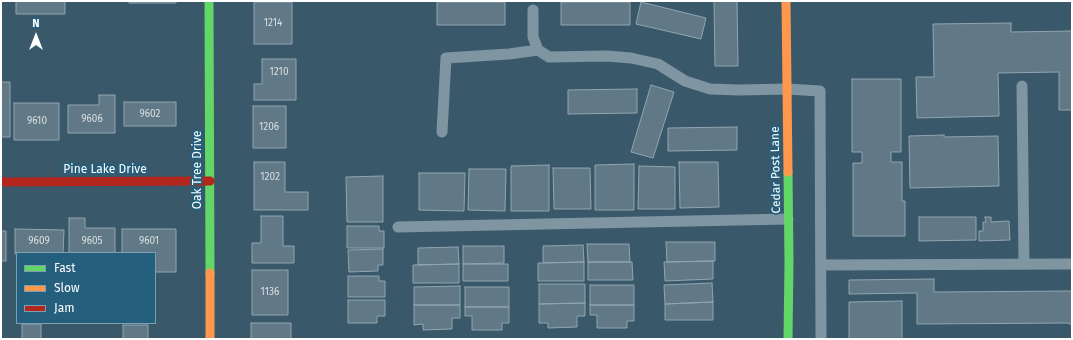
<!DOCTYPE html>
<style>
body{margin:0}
#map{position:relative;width:1073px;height:340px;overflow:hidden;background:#39596a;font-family:"Fira Sans",sans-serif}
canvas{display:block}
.frame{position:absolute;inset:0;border:2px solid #fff;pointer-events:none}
.legend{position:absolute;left:16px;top:252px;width:140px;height:72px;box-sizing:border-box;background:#255f7e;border:1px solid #7c9fb2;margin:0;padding:5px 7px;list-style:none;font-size:12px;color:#fff}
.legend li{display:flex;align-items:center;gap:8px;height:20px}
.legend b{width:20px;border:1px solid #7c9fb2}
.north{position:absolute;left:16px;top:16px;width:40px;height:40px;-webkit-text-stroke:3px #255f7e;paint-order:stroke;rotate:0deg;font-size:11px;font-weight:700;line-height:16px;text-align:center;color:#fff}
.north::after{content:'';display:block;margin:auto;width:14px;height:18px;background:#fff;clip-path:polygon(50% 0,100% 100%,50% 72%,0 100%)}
</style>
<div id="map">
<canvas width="1073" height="340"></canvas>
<div class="frame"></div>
<ul class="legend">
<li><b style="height:5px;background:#63d668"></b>Fast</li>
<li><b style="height:5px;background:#ff974d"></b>Slow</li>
<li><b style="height:5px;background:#b3261e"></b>Jam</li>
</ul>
<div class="north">N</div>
</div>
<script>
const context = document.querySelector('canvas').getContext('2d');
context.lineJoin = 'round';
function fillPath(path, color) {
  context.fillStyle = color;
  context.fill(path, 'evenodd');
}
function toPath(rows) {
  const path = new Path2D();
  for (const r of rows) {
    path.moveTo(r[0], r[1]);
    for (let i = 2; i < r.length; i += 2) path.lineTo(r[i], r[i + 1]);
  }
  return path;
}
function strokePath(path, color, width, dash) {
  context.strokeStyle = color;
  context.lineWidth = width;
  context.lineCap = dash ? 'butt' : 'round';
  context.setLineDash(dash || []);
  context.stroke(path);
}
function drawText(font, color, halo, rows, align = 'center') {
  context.font = font + ' "Fira Sans",sans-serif';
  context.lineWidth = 3.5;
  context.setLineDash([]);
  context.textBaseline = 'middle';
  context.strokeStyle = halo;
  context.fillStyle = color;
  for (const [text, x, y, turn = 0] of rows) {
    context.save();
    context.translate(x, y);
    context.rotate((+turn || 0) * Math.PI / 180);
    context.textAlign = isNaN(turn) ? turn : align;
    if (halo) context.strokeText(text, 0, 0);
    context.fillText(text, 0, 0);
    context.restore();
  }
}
const building = toPath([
 [16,1,65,1,65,14,16,14,16,1],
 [129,1,176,1,176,3,129,3,129,1],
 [714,1,737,1,738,66,715,66,714,1],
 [254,2,292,2,292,44,254,44,254,2],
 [437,2,505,2,505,25,437,25,437,2],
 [561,2,630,2,630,25,561,25,561,2],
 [641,2,706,18,701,39,636,24,641,2],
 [1011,23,1011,32,1072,31,1072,110,1059,110,1059,72,998,73,999,116,917,118,916,77,934,77,933,24,1011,23],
 [262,59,296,59,296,100,254,100,254,84,262,84,262,59],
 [852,79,901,79,901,152,891,152,891,162,902,162,902,201,905,201,905,236,853,236,853,163,862,163,862,152,852,152,852,79],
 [1,82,10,82,10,137,1,137,1,82],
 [651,85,674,92,653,158,631,152,651,85],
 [637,89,637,113,568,114,568,90,637,89],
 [99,95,115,95,115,133,68,133,68,105,99,105,99,95],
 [124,102,176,102,176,126,124,126,124,102],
 [14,103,59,103,59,140,14,140,14,103],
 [253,106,286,106,286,148,253,148,253,106],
 [737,127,737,150,668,151,668,128,737,127],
 [944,135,944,137,998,136,999,186,910,188,909,136,944,135],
 [254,162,285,162,285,192,308,192,308,210,254,210,254,162],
 [679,162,718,162,719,207,680,208,679,162],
 [634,164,634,210,595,210,595,165,634,164],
 [549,165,549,211,511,211,511,166,549,165],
 [639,166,675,167,675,209,638,209,639,166],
 [553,168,590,168,591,209,554,209,553,168],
 [469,169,506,169,505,211,468,210,469,169],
 [419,173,465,173,464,211,419,210,419,173],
 [383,176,383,222,347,222,346,177,383,176],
 [261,216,283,216,283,246,294,246,294,263,252,263,252,243,261,243,261,216],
 [919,217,976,217,976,240,919,241,919,217],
 [985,217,991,217,991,222,1009,221,1010,240,979,241,979,231,983,231,983,222,986,222,985,217],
 [69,218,85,218,85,228,115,228,115,253,69,253,69,218],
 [347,226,379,226,379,231,384,231,384,248,347,248,347,226],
 [15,229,64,230,63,253,17,253,17,254,15,254,15,229],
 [122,229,176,229,176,272,155,272,155,253,122,253,122,229],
 [1,231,6,231,6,261,1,261,1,231],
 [666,242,715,242,715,261,667,262,666,242],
 [587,244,629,244,630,262,588,262,587,244],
 [583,245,584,262,543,263,543,246,583,245],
 [463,246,504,246,504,263,463,264,463,246],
 [458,247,459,264,418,265,418,248,458,247],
 [383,249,383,265,378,265,378,271,349,272,348,250,383,249],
 [713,261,713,279,665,281,664,262,713,261],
 [584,262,584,281,538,281,538,263,584,262],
 [588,262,632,262,633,280,588,280,588,262],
 [459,264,459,283,413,283,413,265,459,264],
 [463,264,508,264,508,281,463,281,463,264],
 [252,270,288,270,288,315,252,315,252,270],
 [348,276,379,276,379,281,385,281,385,297,348,297,348,276],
 [934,279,934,292,1072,291,1072,324,1069,324,1069,323,917,324,917,293,849,294,849,280,934,279],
 [712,283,713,302,665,304,664,285,712,283],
 [539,284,585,284,585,303,539,304,539,284],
 [590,285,634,285,634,305,590,305,590,285],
 [460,286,460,305,414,305,414,287,460,286],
 [465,287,509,287,509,307,465,307,465,287],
 [348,300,385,300,385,316,377,316,377,323,348,323,348,300],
 [902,301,902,339,849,339,849,302,902,301],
 [713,302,713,320,665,320,665,304,713,302],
 [585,303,585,316,577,316,577,327,548,328,548,323,539,323,539,304,585,303],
 [414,305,460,305,460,318,452,318,452,329,423,330,423,324,414,325,414,305],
 [590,305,634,305,634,321,627,321,627,328,597,328,597,315,590,315,590,305],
 [465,307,509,307,509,323,502,323,502,330,472,330,472,316,465,316,465,307],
 [251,323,291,323,291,339,251,339,251,323],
 [22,324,41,324,41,339,22,339,22,324],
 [123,325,148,325,148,339,123,339,123,325]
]);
const lane = toPath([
 [533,10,533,37,538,50,549,57,607,56,631,58,658,64,685,81,710,89,739,90,787,89,820,91,821,339],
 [1022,86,1024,264],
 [442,132,446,58,509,54,538,50],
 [398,227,788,219],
 [821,265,1072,264]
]);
const fast = toPath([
 [209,1,210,273],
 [788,172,789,262,788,339]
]);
const slow = toPath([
 [786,1,788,172],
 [210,273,210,339]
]);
const jam = toPath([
 [1,182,210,181]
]);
const numberNames = [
 ["1214",273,23],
 ["1210",279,72],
 ["9602",150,114],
 ["9606",92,119],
 ["9610",37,121],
 ["1206",269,127],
 ["1202",270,177],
 ["9609",39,241],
 ["9605",92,241],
 ["9601",149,241],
 ["1136",270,292]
];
const streetNames = [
 ["Pine Lake Drive",105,170],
 ["Oak Tree Drive",198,170,-90],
 ["Cedar Post Lane",776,170,-91]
];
fillPath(building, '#617986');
strokePath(building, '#92a5af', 1);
strokePath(lane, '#7f95a1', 11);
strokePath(fast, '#63d668', 9);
strokePath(slow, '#ff974d', 9);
strokePath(jam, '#b3261e', 9);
drawText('10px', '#d8dee1', null, numberNames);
drawText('12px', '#fff', '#255f7e', streetNames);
</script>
